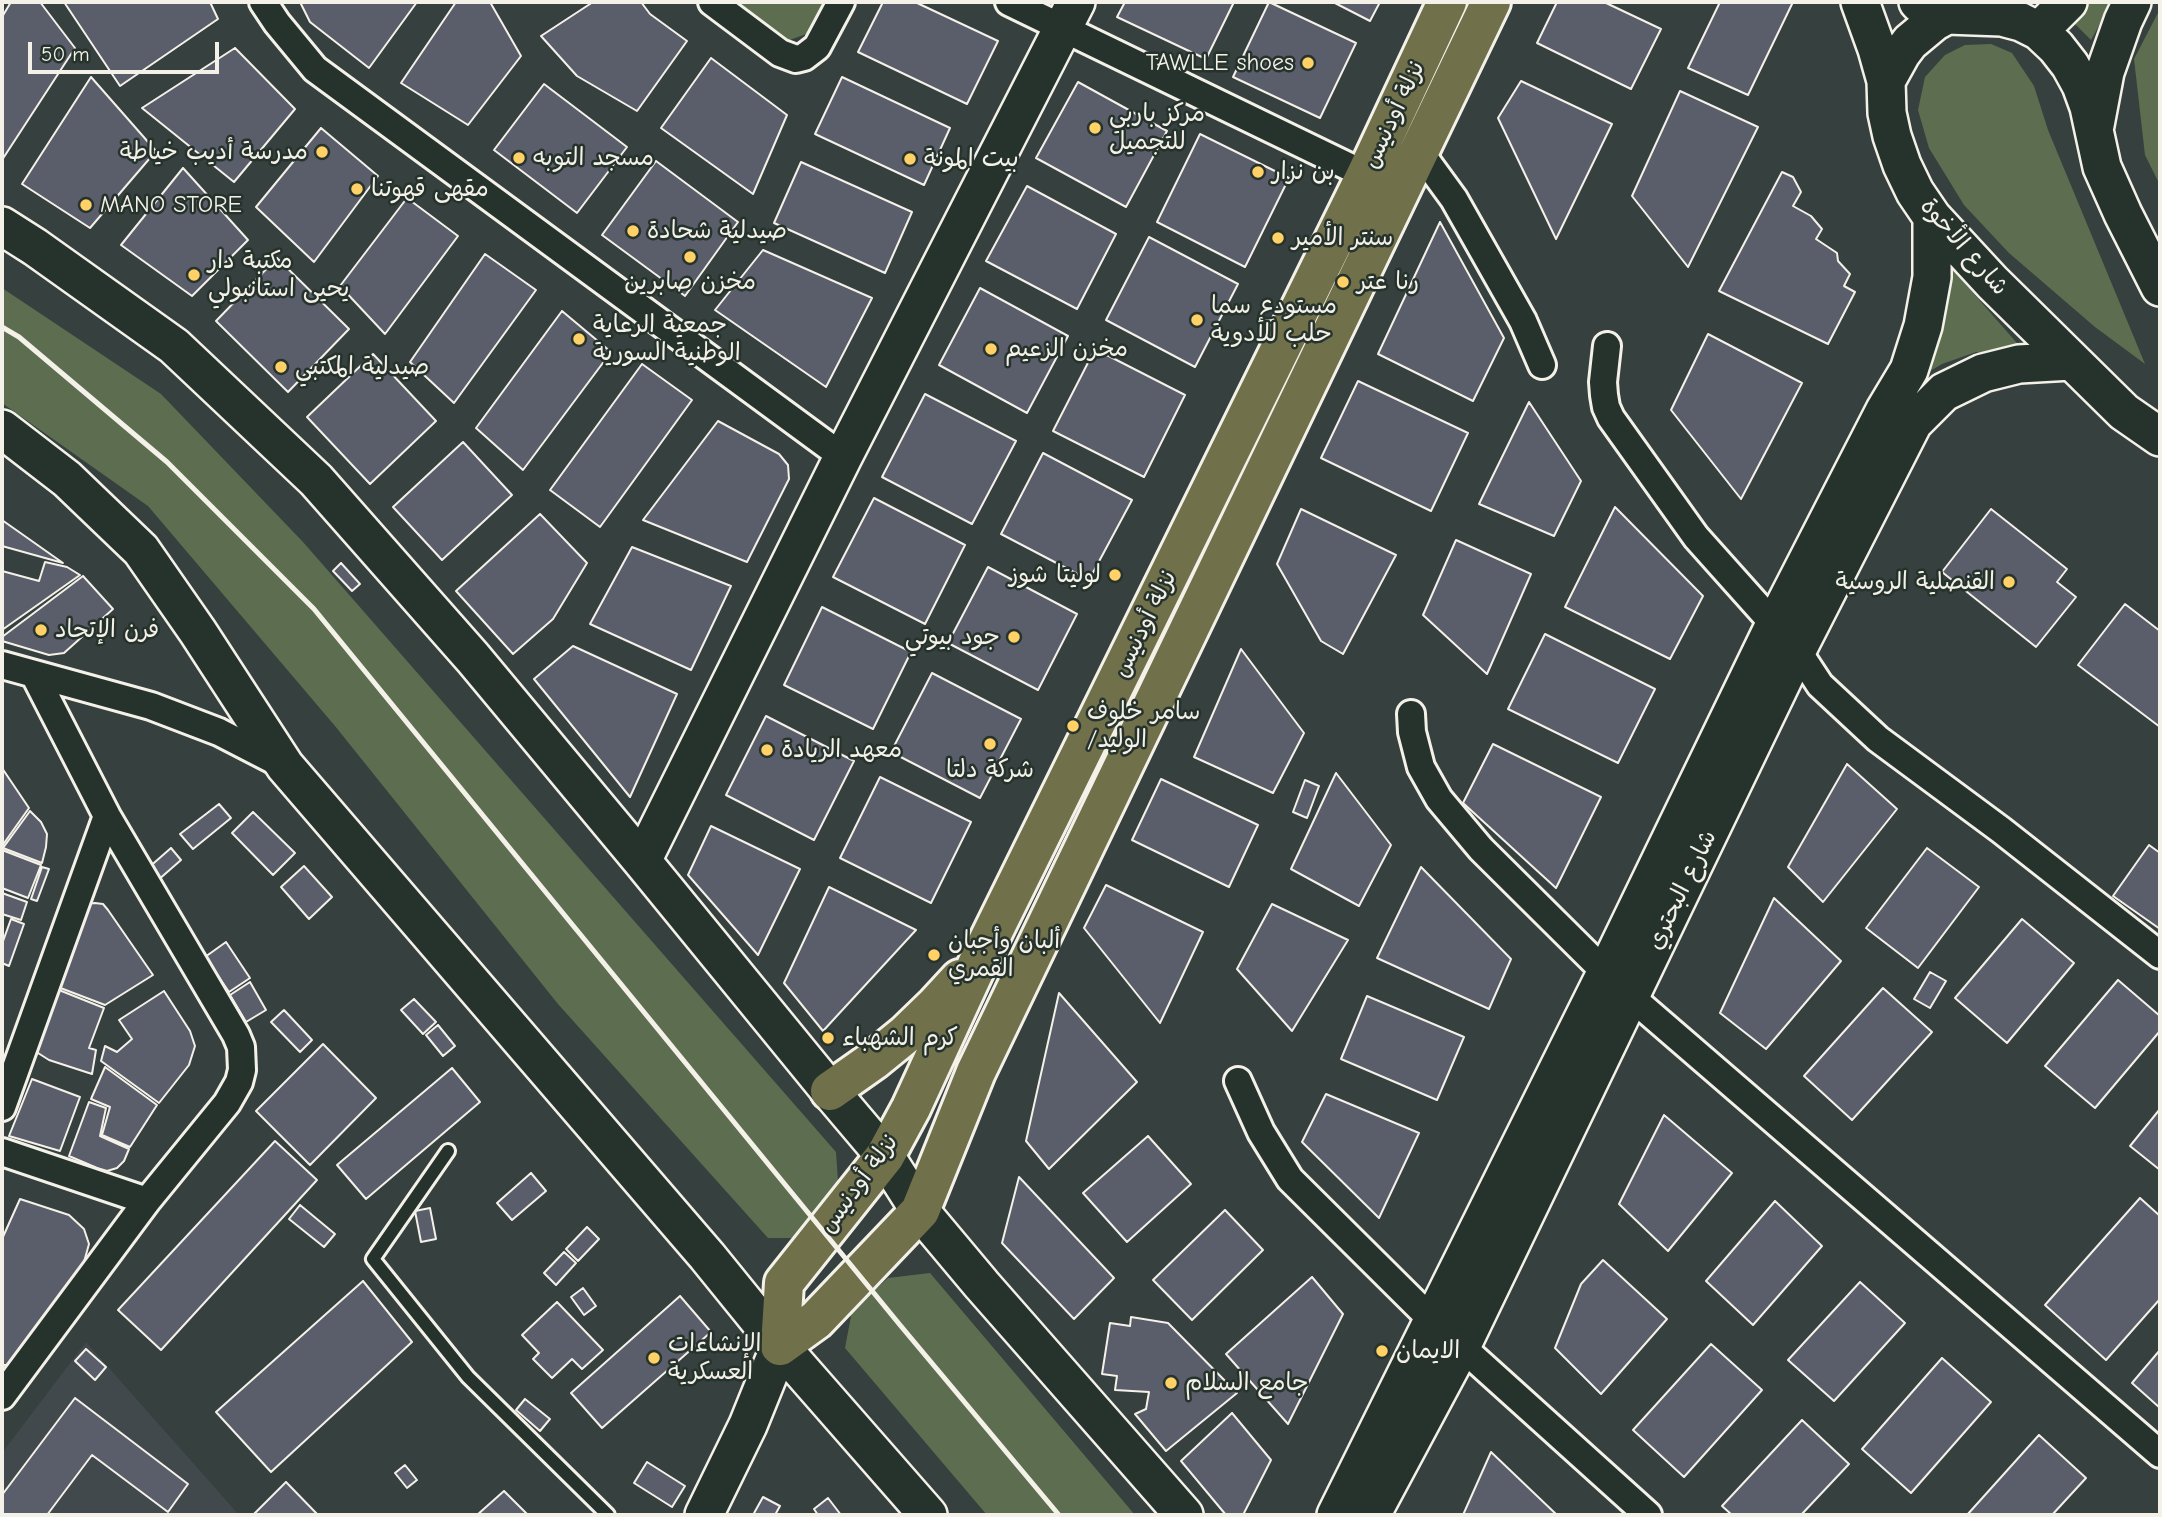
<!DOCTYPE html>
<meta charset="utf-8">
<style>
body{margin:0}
#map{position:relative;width:2162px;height:1517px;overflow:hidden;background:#36403f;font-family:"Comic Neue",sans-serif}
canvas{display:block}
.frame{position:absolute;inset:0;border:4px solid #f4f1e8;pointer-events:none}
.scale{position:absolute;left:28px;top:42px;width:191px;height:32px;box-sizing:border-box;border:4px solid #f4f1e8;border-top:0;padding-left:9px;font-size:21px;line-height:24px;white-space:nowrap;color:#f4f1e8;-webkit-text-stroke:5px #26332d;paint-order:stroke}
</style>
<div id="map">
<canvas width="2162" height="1517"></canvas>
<div class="frame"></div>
<div class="scale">50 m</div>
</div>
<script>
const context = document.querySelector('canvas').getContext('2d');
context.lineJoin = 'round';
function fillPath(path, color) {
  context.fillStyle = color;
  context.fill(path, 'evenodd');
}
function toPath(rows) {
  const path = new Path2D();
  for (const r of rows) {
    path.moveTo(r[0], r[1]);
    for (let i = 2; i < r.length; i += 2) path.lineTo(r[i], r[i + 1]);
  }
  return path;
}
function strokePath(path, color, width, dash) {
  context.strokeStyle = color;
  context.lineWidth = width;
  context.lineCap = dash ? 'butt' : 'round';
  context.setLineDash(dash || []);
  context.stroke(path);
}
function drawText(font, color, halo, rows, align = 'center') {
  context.font = font + ' "Comic Neue","Playpen Sans Arabic",sans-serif';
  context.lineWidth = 5;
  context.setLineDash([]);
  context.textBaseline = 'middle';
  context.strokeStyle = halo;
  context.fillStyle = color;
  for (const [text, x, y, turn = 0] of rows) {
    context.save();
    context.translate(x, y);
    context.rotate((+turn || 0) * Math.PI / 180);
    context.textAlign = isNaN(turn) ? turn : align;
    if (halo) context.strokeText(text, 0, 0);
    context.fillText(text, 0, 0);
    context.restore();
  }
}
const built = toPath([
 [86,1342,239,1515,2,1515,2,1453]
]);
const green = toPath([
 [736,2,823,2,809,33,784,42],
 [2087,2,2112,2,2091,40,2074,23],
 [2160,9,2160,185,2145,155,2134,59],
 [1991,44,2012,53,2034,86,2048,130,2145,364,2095,327,2009,253,1964,205,1929,148,1918,110,1925,77,1945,55,1965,45],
 [1946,262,2030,358,1976,352,1942,364,1908,384],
 [2,288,161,394,303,542,836,1152,838,1182,794,1238,768,1238,558,1004,335,726,148,506,2,403],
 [930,1273,1135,1515,987,1515,845,1348,852,1311,888,1278]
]);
const building = toPath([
 [11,2,40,2,75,48,2,160,2,17,11,2],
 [64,2,210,2,218,19,120,86,64,2],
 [300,2,417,2,369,68,310,22,300,2],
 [456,2,490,2,521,56,468,125,401,83,456,2],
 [593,2,641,2,650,14,687,41,637,111,577,76,541,36,593,2],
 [883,2,915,2,998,41,967,104,858,52,883,2],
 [1125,2,1234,2,1206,59,1117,17,1125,2],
 [1269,2,1356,43,1320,118,1233,77,1269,2],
 [1333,2,1380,2,1370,21,1333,2],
 [1557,2,1604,2,1661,29,1631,89,1537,43,1557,2],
 [1720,2,1793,2,1748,95,1688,68,1720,2],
 [235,48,295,109,234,182,142,108,235,48],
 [711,58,787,115,753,194,661,128,711,58],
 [91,77,156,151,90,228,22,184,91,77],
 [842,77,950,128,924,185,815,134,842,77],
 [1521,81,1612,124,1556,239,1498,118,1521,81],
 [1078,82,1167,131,1126,207,1036,158,1078,82],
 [544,84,627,147,577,213,494,150,544,84],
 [1680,91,1758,127,1688,267,1632,196,1680,91],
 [321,128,378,176,314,262,256,207,321,128],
 [1200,134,1289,178,1245,267,1157,222,1200,134],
 [656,161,738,222,685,296,602,235,656,161],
 [801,162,912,212,885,273,774,223,801,162],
 [183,168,248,240,192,296,121,245,183,168],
 [1782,172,1793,177,1801,192,1793,206,1811,216,1822,229,1816,239,1837,253,1838,261,1850,274,1844,286,1855,292,1828,344,1719,291,1782,172],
 [1027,186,1116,234,1077,309,986,261,1027,186],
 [407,198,458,236,385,334,340,286,407,198],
 [1440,222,1504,338,1473,401,1378,354,1440,222],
 [1149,237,1238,284,1195,367,1106,320,1149,237],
 [763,250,872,298,826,387,715,310,763,250],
 [485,254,536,290,454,403,410,362,485,254],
 [277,258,349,329,288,392,216,321,277,258],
 [980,288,1068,336,1027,413,939,365,980,288],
 [562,311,611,352,523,470,476,428,562,311],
 [1708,334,1802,383,1741,499,1671,410,1708,334],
 [1095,349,1185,395,1144,477,1053,431,1095,349],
 [373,354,436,421,370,484,307,417,373,354],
 [642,364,692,400,600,527,550,490,642,364],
 [1358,381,1468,433,1431,511,1321,458,1358,381],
 [925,394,1016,441,972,524,882,477,925,394],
 [1529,402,1581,481,1554,536,1479,504,1529,402],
 [718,421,779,454,788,465,789,479,747,562,643,520,718,421],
 [463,442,512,495,442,560,393,507,463,442],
 [1043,453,1132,500,1089,580,1001,534,1043,453],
 [874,498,965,545,925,624,833,577,874,498],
 [1615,507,1703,596,1670,659,1565,607,1615,507],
 [1301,509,1396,555,1343,654,1321,641,1277,564,1301,509],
 [1991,509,2067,569,2057,582,2076,597,2036,647,1942,572,1991,509],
 [540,514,587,563,553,619,513,654,456,591,540,514],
 [2,520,63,563,2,546,2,520],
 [1456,540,1531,574,1487,674,1423,615,1456,540],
 [632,547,731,586,691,670,590,624,632,547],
 [45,562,67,567,80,575,2,630,2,571,39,581,45,562],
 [341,563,360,584,352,591,333,571,341,563],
 [988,567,1077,614,1038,690,948,643,988,567],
 [83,576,113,609,64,653,49,655,2,641,2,637,83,576],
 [2125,604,2160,631,2160,727,2078,665,2125,604],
 [822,607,911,652,873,729,784,685,822,607],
 [1545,634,1655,689,1618,763,1508,709,1545,634],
 [573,646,677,694,630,797,534,679,573,646],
 [1241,649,1304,733,1273,793,1194,757,1241,649],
 [932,673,1021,719,980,798,891,752,932,673],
 [766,716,854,761,814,840,726,795,766,716],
 [1493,744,1601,797,1556,888,1463,803,1493,744],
 [1847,764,1897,809,1823,902,1788,867,1847,764],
 [2,768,29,808,2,846,2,768],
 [1336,773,1391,845,1359,906,1291,869,1336,773],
 [880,777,971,822,931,903,840,858,880,777],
 [1161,779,1258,825,1229,887,1132,840,1161,779],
 [1305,780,1319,786,1307,818,1293,812,1305,780],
 [219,804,231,818,193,849,180,834,219,804],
 [30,811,41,822,47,834,46,847,42,863,3,848,30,811],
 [253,812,295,853,273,875,232,833,253,812],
 [711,826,800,869,758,955,688,875,711,826],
 [2149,845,2160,853,2160,929,2113,896,2149,845],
 [171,848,181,860,157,881,147,869,171,848],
 [1927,848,1979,887,1918,968,1866,928,1927,848],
 [2,850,41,865,28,898,2,888,2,850],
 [304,866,332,897,309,919,281,887,304,866],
 [42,867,49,869,37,901,31,899,42,867],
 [1421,867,1511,959,1489,1009,1377,958,1421,867],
 [1106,885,1203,932,1160,1023,1084,928,1106,885],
 [829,887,916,930,823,1031,784,983,829,887],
 [2,893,27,902,21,920,2,914,2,893],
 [1774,898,1841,961,1766,1049,1720,1013,1774,898],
 [95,903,103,904,108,910,153,975,105,1005,50,984,85,904,95,903],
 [1272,904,1348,940,1292,1031,1237,969,1272,904],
 [11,919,24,924,9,966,2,963,2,944,11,919],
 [2022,919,2074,963,2007,1043,1955,998,2022,919],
 [226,942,250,978,229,992,205,957,226,942],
 [1930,972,1946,981,1930,1008,1914,999,1930,972],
 [2118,980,2160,1016,2160,1031,2095,1108,2045,1066,2118,980],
 [250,982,266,1010,246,1022,230,995,250,982],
 [49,986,104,1008,89,1048,96,1050,92,1074,49,1060,27,1046,49,986],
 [1883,988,1932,1032,1852,1120,1804,1076,1883,988],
 [164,991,190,1031,195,1046,189,1065,159,1103,101,1061,105,1046,117,1052,132,1039,119,1020,164,991],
 [1059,993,1137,1082,1049,1169,1026,1141,1059,993],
 [1367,996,1464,1037,1437,1100,1341,1059,1367,996],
 [414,999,436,1022,423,1034,401,1010,414,999],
 [284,1010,312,1040,300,1052,271,1022,284,1010],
 [438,1025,455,1046,443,1056,426,1035,438,1025],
 [323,1044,376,1098,310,1165,256,1111,323,1044],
 [105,1067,157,1105,130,1147,102,1135,110,1107,91,1099,105,1067],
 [452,1068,480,1102,366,1199,337,1165,452,1068],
 [32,1079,80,1097,60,1151,9,1136,32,1079],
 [1326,1094,1419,1133,1379,1218,1302,1142,1326,1094],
 [89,1102,106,1108,100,1136,129,1149,124,1161,117,1168,107,1171,97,1168,69,1156,89,1102],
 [2160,1109,2160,1170,2130,1146,2160,1109],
 [1664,1115,1732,1173,1668,1251,1619,1204,1664,1115],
 [1148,1136,1191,1184,1127,1242,1083,1193,1148,1136],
 [275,1141,317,1180,161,1350,118,1310,275,1141],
 [531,1173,546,1191,512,1220,497,1203,531,1173],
 [1019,1177,1114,1278,1074,1319,1002,1243,1019,1177],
 [2140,1198,2160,1216,2160,1299,2106,1360,2045,1305,2140,1198],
 [20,1199,69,1215,84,1229,89,1244,84,1262,7,1365,2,1365,2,1239,20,1199],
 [1775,1201,1822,1246,1753,1325,1706,1281,1775,1201],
 [300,1205,335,1234,324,1247,289,1219,300,1205],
 [430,1208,436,1239,421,1242,415,1211,430,1208],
 [1225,1210,1263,1250,1192,1320,1153,1280,1225,1210],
 [587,1227,599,1239,578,1261,566,1249,587,1227],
 [564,1252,576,1263,556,1285,544,1273,564,1252],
 [1603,1260,1667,1319,1601,1394,1555,1348,1581,1284,1603,1260],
 [1312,1277,1343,1314,1288,1424,1226,1354,1312,1277],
 [363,1281,412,1342,271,1472,216,1412,363,1281],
 [1860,1282,1905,1323,1834,1401,1788,1360,1860,1282],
 [583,1288,596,1306,584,1315,571,1297,583,1288],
 [680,1296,711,1332,602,1428,571,1393,680,1296],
 [557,1302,603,1350,582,1369,572,1359,552,1378,533,1359,539,1353,522,1335,557,1302],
 [1131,1317,1168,1323,1237,1393,1166,1451,1135,1414,1146,1409,1149,1392,1115,1390,1117,1376,1102,1374,1110,1323,1130,1326,1131,1317],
 [1711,1344,1762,1390,1684,1477,1633,1430,1711,1344],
 [86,1349,106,1367,95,1380,75,1361,86,1349],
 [2160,1350,2160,1408,2132,1383,2160,1350],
 [1942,1358,1991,1402,1911,1493,1862,1449,1942,1358],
 [75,1398,188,1484,168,1512,92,1455,47,1515,2,1515,2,1495,75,1398],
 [525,1399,550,1419,540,1431,516,1410,525,1399],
 [1232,1413,1271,1460,1243,1515,1226,1515,1181,1461,1232,1413],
 [1802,1420,1849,1464,1801,1515,1732,1515,1722,1506,1802,1420],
 [2039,1435,2086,1478,2052,1515,1967,1515,2039,1435],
 [1491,1452,1557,1515,1463,1515,1491,1452],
 [647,1462,685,1486,672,1507,634,1483,647,1462],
 [405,1465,417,1480,407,1488,395,1473,405,1465],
 [286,1482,318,1515,253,1515,286,1482],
 [504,1491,528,1515,477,1515,504,1491],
 [763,1497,780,1506,775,1515,753,1515,763,1497],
 [828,1498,841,1515,818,1515,814,1509,828,1498]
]);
const lane = toPath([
 [448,1151,373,1259,468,1377,608,1515]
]);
const street = toPath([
 [263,2,277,23,315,69,843,457],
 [712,2,780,53,796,59,804,57,817,47,841,2],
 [1009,2,1366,175],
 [1419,151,1454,199,1523,321,1542,365],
 [1607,346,1603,382,1604,395,1606,407,1611,418,1696,537,1797,650,1820,685,1878,739,2001,830,2160,955],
 [2,665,151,706,219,732,283,765],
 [1411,714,1412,732,1421,767,1439,799,1481,849,1606,973,1631,997,2160,1454],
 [1238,1081,1261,1132,1290,1179,1433,1321,1648,1515],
 [2,1107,107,816],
 [2,1152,147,1201],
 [2,1396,147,1201,227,1103,239,1082,242,1070,241,1047,236,1035,107,816,34,674]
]);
const secondary = toPath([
 [1860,2,1877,49,1886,81,1887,113,1892,136,1902,165,1915,192,1932,217,1992,282,2124,412,2160,437],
 [1918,2,1921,5,1947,15,2002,17,2021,22,2039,31,2056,47,2070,65,2081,85,2089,107,2102,167,2123,214,2160,287],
 [2039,31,2068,2],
 [1886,81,1901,54,1910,42,1934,22,1947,15],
 [2095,125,2105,72,2123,21,2132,2],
 [2,226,35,247,174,346,316,480,473,658,642,861,830,1091,885,1156,920,1211,982,1285,1184,1515],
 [2,429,67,479,141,550,198,632,285,766,707,1256,780,1346,928,1515],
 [642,861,843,457,1076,2],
 [704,1515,748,1425,780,1346],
 [1336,1515,1606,973,1775,624,1885,410,1909,370,1923,326,1932,277,1932,217],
 [1371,1515,1461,1347,1797,650,1913,423,1944,392,1983,373,2019,364,2071,361]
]);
const primary = toPath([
 [830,1091,874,1060,906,1034,936,1005,960,979],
 [780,1346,816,1320,920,1211,976,1072,1491,2],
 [780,1346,784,1283,885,1156,911,1108,982,954,1366,175,1447,2]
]);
const rail = toPath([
 [2,327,19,337,167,462,314,609,900,1325,1059,1515]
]);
const markers = [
 [1308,63,7,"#ffd166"],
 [1095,128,7,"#ffd166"],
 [322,152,7,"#ffd166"],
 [519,158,7,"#ffd166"],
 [910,159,7,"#ffd166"],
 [1258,172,7,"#ffd166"],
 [357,189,7,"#ffd166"],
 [86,205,7,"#ffd166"],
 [633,231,7,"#ffd166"],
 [1278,238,7,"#ffd166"],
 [690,257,7,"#ffd166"],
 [194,275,7,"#ffd166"],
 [1343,282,7,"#ffd166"],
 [1197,320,7,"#ffd166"],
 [579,339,7,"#ffd166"],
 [991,349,7,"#ffd166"],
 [281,367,7,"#ffd166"],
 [1115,575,7,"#ffd166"],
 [2009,582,7,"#ffd166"],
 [41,630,7,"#ffd166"],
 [1014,637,7,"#ffd166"],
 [1073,726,7,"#ffd166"],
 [990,744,7,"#ffd166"],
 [767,750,7,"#ffd166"],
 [934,955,7,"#ffd166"],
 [828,1038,7,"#ffd166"],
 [1382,1351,7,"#ffd166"],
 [654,1358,7,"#ffd166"],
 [1171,1383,7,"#ffd166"]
];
const poiNames = [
 ["TAWLLE shoes",1294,63,"right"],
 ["مركز باربي",1109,114],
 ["للتجميل",1109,142],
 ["مدرسة أديب خياطة",308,152,"right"],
 ["مسجد التوبه",533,158],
 ["بيت المونة",924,159],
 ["بن نزار",1272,172],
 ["مقهى قهوتنا",371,189],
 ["MANO STORE",100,205],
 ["صيدلية شحادة",647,231],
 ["سنتر الأمير",1292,238],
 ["مكتبة دار",208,261],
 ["يحيى استانبولي",208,289],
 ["مخزن صابرين",690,282,"center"],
 ["رنا عتر",1357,282],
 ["مستودع سما",1211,306],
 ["حلب للأدوية",1211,334],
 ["جمعية الرعاية",593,325],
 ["الوطنية السورية",593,353],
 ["مخزن الزعيم",1005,349],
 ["صيدلية المكتبي",295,367],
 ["لوليتا شوز",1101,575,"right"],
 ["القنصلية الروسية",1995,582,"right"],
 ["فرن الإتحاد",55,630],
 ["جود بيوتي",1000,637,"right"],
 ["سامر خلوف",1087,712],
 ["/الوليد",1087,740],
 ["معهد الريادة",781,750],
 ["شركة دلتا",990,770,"center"],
 ["ألبان وأجبان",948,941],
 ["القمري",948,969],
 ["كرم الشهباء",842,1038],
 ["الإنشاءات",668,1344],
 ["العسكرية",668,1372],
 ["الايمان",1396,1351],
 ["جامع السلام",1185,1383]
];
const streetNames = [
 ["نزلة أودنيس",1394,115,-65],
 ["شارع الأخوة",1964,247,49],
 ["نزلة أودنيس",1145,624,-64],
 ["شارع البحتري",1682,890,-64],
 ["نزلة أودنيس",859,1184,-54]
];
fillPath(built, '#41494c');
fillPath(green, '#5d6e50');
fillPath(building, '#5a5d6a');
strokePath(building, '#f4f1e8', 2);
strokePath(lane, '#f4f1e8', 18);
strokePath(street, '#f4f1e8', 32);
strokePath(secondary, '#f4f1e8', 42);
strokePath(primary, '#f4f1e8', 44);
strokePath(lane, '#26332d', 12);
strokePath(street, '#26332d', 26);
strokePath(secondary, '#26332d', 37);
strokePath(primary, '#70704a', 38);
strokePath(rail, '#f4f1e8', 5);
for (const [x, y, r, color] of markers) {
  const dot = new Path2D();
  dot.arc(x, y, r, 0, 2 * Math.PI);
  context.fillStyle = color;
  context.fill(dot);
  strokePath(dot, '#26332d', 2.5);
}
drawText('24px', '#f4f1e8', '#26332d', poiNames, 'left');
drawText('24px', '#f4f1e8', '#26332d', streetNames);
</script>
